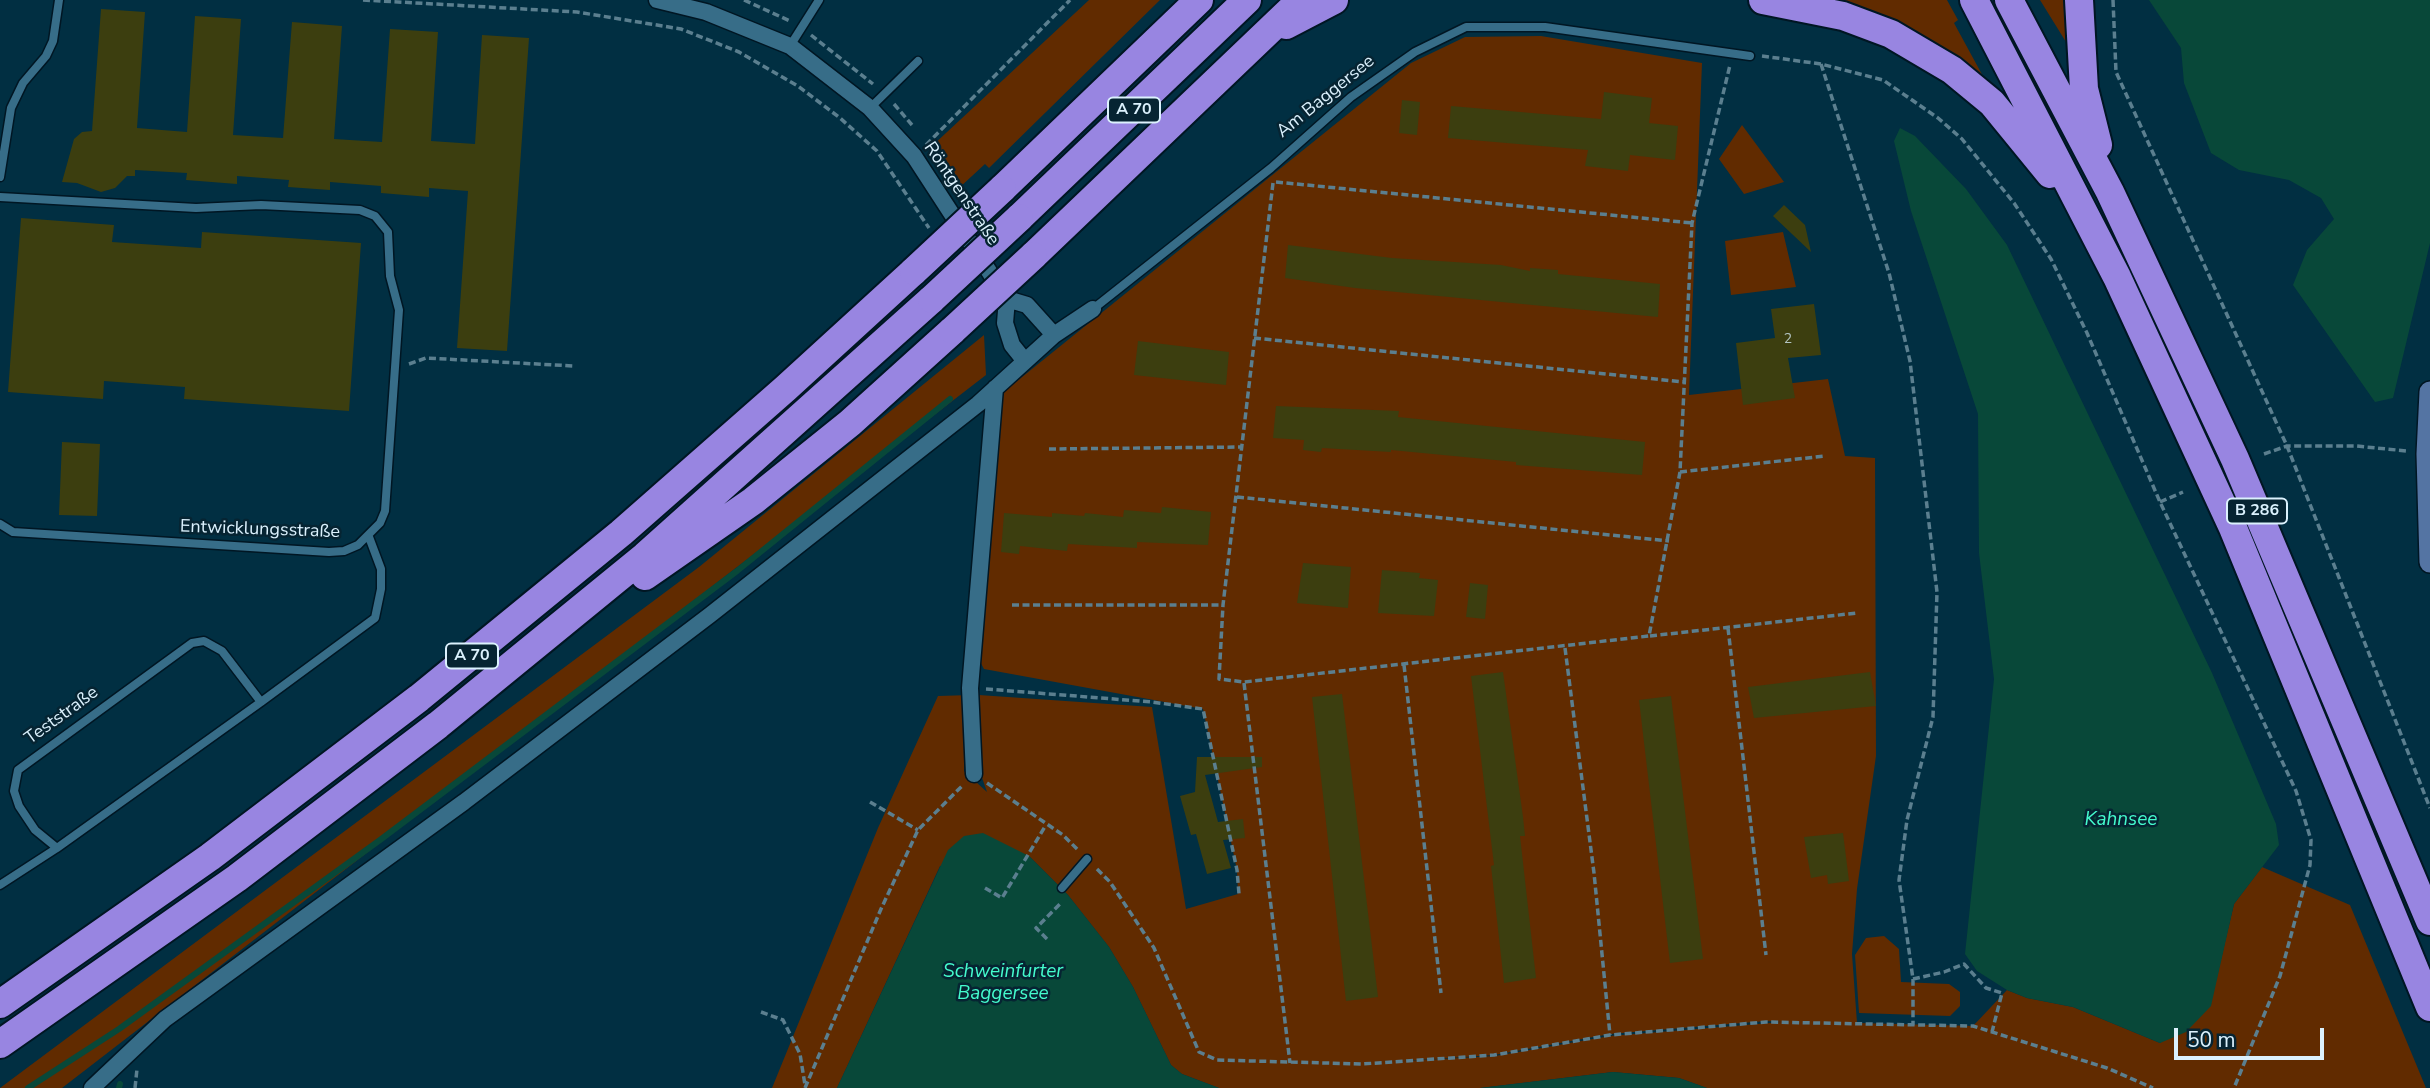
<!DOCTYPE html>
<meta charset="utf-8">
<style>
body{margin:0}
#map{position:relative;width:2430px;height:1088px;overflow:hidden;background:#012f42;font-family:"Nunito Sans",sans-serif}
canvas{display:block}
.scale{position:absolute;left:2174px;top:1028px;width:150px;height:32px;box-sizing:border-box;border:4px solid #dbf1fd;border-top:0;padding-left:9px;font-size:21px;line-height:24px;white-space:nowrap;color:#dbf1fd;-webkit-text-stroke:5px #062432;paint-order:stroke}
</style>
<div id="map">
<canvas width="2430" height="1088"></canvas>
<div class="scale">50 m</div>
</div>
<script>
const context = document.querySelector('canvas').getContext('2d');
context.lineJoin = 'round';
function fillPath(path, color) {
  context.fillStyle = color;
  context.fill(path, 'evenodd');
}
function toPath(rows) {
  const path = new Path2D();
  for (const r of rows) {
    path.moveTo(r[0], r[1]);
    for (let i = 2; i < r.length; i += 2) path.lineTo(r[i], r[i + 1]);
  }
  return path;
}
function strokePath(path, color, width, dash) {
  context.strokeStyle = color;
  context.lineWidth = width;
  context.lineCap = dash ? 'butt' : 'round';
  context.setLineDash(dash || []);
  context.stroke(path);
}
function drawText(font, color, halo, rows, align = 'center') {
  context.font = font + ' "Nunito Sans",sans-serif';
  context.lineWidth = 5;
  context.setLineDash([]);
  context.textBaseline = 'middle';
  context.strokeStyle = halo;
  context.fillStyle = color;
  for (const [text, x, y, turn = 0] of rows) {
    context.save();
    context.translate(x, y);
    context.rotate((+turn || 0) * Math.PI / 180);
    context.textAlign = isNaN(turn) ? turn : align;
    if (halo) context.strokeText(text, 0, 0);
    context.fillText(text, 0, 0);
    context.restore();
  }
}
const green = toPath([
 [1089,0,1160,0,989,168,985,164,959,188,932,146],
 [1833,0,1947,0,1958,20,1954,23,1985,80],
 [2040,0,2064,0,2066,42],
 [1541,36,1702,63,1689,395,1828,379,1845,456,1875,458,1876,756,1857,889,1852,954,1857,1023,1973,1026,2007,990,2027,998,2073,1007,2160,1043,2210,1006,2234,904,2262,867,2350,905,2426,1088,1707,1088,1679,1078,1613,1072,1480,1088,1219,1088,1182,1074,1171,1065,1133,987,1109,947,1068,895,1029,856,940,866,837,1088,772,1088,878,828,938,696,971,695,964,771,987,792,977,763,979,695,1152,707,1186,909,1238,894,1237,870,1203,709,984,669,976,654,1001,394,1411,63,1465,37],
 [1766,1021,1782,1022,1610,1036,1495,1056,1388,1062,1494,1055,1610,1034],
 [1742,125,1784,182,1744,194,1719,159],
 [1783,232,1796,287,1731,295,1725,241],
 [984,335,986,375,62,1088,0,1088,699,567],
 [1884,936,1899,949,1901,982,1949,984,1960,992,1960,1006,1950,1016,1859,1013,1855,955,1866,938]
]);
const water = toPath([
 [2149,0,2430,0,2430,243,2393,398,2375,402,2293,285,2307,250,2334,219,2321,198,2289,180,2239,170,2211,153,2184,83,2181,48],
 [1900,128,1915,136,1966,189,2007,245,2212,673,2276,824,2279,845,2234,904,2211,1006,2186,1032,2160,1043,2073,1007,2027,998,2007,990,1977,971,1965,954,1994,679,1979,553,1978,414,1911,211,1894,141],
 [983,833,1029,856,1068,895,1109,947,1133,987,1171,1065,1182,1074,1219,1088,837,1088,948,850,964,836],
 [1613,1072,1679,1078,1707,1088,1480,1088]
]);
const stream = toPath([
 [28,1088,119,1029,380,840,737,571,950,399],
 [119,1088,120,1084]
]);
const building = toPath([
 [101,9,145,12,137,128,187,132,195,16,241,19,233,135,283,138,292,22,342,26,334,139,382,142,390,29,438,32,431,141,475,144,482,35,529,38,507,351,457,348,468,191,429,188,429,197,381,193,381,186,330,182,330,190,288,187,289,180,237,176,237,184,186,180,187,173,135,170,135,176,127,176,115,188,101,192,77,183,62,182,74,139,82,132,92,131],
 [1604,92,1652,98,1649,123,1678,126,1675,160,1630,155,1628,171,1585,166,1588,150,1448,138,1451,106,1601,119],
 [1402,100,1420,102,1417,135,1399,133],
 [1784,205,1805,225,1811,252,1773,216],
 [21,218,114,225,112,242,201,248,202,232,361,243,349,411,184,399,185,387,104,381,103,399,8,392],
 [1288,245,1392,258,1501,265,1530,271,1530,268,1558,270,1558,274,1660,284,1658,317,1355,288,1285,278],
 [1814,304,1821,355,1788,358,1795,398,1743,405,1736,343,1775,338,1771,309],
 [1138,341,1229,352,1226,385,1134,375],
 [1276,406,1399,411,1398,417,1645,442,1642,475,1516,465,1516,462,1391,450,1391,452,1322,448,1321,452,1303,450,1304,440,1273,438],
 [62,442,100,444,97,516,59,515],
 [1162,507,1211,512,1208,545,1137,542,1137,548,1068,544,1067,551,1020,546,1019,554,1001,552,1004,513,1052,517,1052,513,1084,516,1085,513,1123,517,1124,510,1161,513],
 [1303,563,1351,567,1348,608,1297,603],
 [1382,570,1420,573,1419,578,1438,580,1434,616,1378,613],
 [1470,583,1488,585,1485,619,1466,617],
 [1503,672,1523,817,1525,836,1520,836,1536,978,1504,983,1491,866,1494,865,1471,676],
 [1870,672,1876,706,1754,718,1748,687],
 [1342,694,1378,997,1346,1001,1312,697],
 [1671,696,1703,959,1670,963,1639,700],
 [1197,757,1262,757,1262,767,1205,775,1218,822,1243,819,1245,838,1223,840,1231,868,1207,874,1196,834,1191,835,1180,796,1195,792],
 [1843,833,1849,881,1828,884,1827,875,1811,878,1804,837]
]);
const path = toPath([
 [363,0,577,12,681,29,739,52,798,86,840,118,877,151,929,228],
 [744,0,790,21],
 [2113,0,2116,72,2287,446,2430,808],
 [811,35,873,84],
 [1762,56,1821,64,1883,80,1938,118,1962,139,2014,203,2051,259,2087,333,2160,502,2296,791,2311,840,2310,865,2280,976,2234,1088],
 [1821,64,1889,273,1910,361,1937,592,1933,717,1907,820,1899,880,1913,979,1913,1025],
 [894,104,912,125],
 [926,145,1070,0],
 [1276,182,1692,223],
 [1273,183,1223,605,1219,679,1244,682,1649,636,1680,472,1692,223,1730,65],
 [1254,338,1684,382],
 [409,364,426,358,574,366],
 [1049,449,1241,447],
 [2264,454,2287,446,2356,446,2407,451],
 [1680,472,1825,456],
 [1237,497,1669,541],
 [2160,502,2183,492],
 [1012,605,1223,605],
 [1728,628,1766,955],
 [1650,636,1857,613],
 [1565,648,1594,873,1610,1035],
 [1404,665,1441,993],
 [1244,683,1290,1063],
 [986,689,1152,702,1203,709,1237,870,1239,894],
 [987,783,1063,835,1079,851],
 [870,802,918,830],
 [1097,869,1110,882,1154,948,1199,1052,1217,1060,1362,1064,1494,1055,1610,1035,1766,1022,1973,1026,2107,1068,2153,1088],
 [985,888,1002,898,1046,825],
 [1047,939,1036,928,1062,902],
 [1913,979,1944,972,1964,964,1986,988,2002,993,1992,1032],
 [761,1012,783,1020,800,1054,805,1085],
 [135,1088,137,1069],
 [805,1088,881,909,918,830,962,786]
]);
const lane = toPath([
 [790,46,819,0],
 [870,108,918,61],
 [0,177,11,108,23,83,46,56,53,41,59,0],
 [0,197,196,208,261,205,360,210,375,216,388,232,390,276,399,310,385,511,380,523,358,545,344,551,329,552,13,532,0,524],
 [1093,309,1271,168,1351,97,1415,52,1466,27,1545,27,1750,56],
 [261,702,222,651,204,641,192,643,18,770,14,791,19,806,35,830,57,848,261,702,375,618,381,589,381,569,369,537],
 [0,885,57,848],
 [1062,888,1087,859]
]);
const street = toPath([
 [657,0,706,12,790,46,870,108,914,156,1007,299,1005,323,1012,345,1024,360],
 [1007,299,1027,305,1054,335],
 [974,774,970,688,995,388],
 [92,1088,165,1019,464,802,710,615,978,404,1054,335,1093,309]
]);
const secondary = toPath([
 [2430,392,2427,454,2430,562]
]);
const highway = toPath([
 [1763,0,1843,16,1891,34,1952,70,1992,103,2050,174],
 [1974,0,2117,277,2233,528,2430,1007],
 [2009,0,2110,192,2235,459,2430,921],
 [2079,0,2084,89,2098,145],
 [1286,25,1334,0],
 [1002,189,1199,0],
 [1019,218,1247,0],
 [1033,256,1301,0],
 [645,576,753,501,850,423,953,330],
 [0,1004,210,857,419,698,621,533,786,388,914,271],
 [0,1044,237,878,438,725,645,556,932,299]
]);
const highwayBridge = toPath([
 [914,271,1002,189],
 [932,299,1019,218],
 [953,330,1033,256]
]);
const numberNames = [
 ["2",1788,340]
];
const shields = [
 [1134,110,52],
 [2257,511,60],
 [472,656,52]
];
const shieldNames = [
 ["A 70",1134,110],
 ["B 286",2257,511],
 ["A 70",472,656]
];
const streetNames = [
 ["Am Baggersee",1326,97,-39],
 ["Röntgenstraße",961,194,56],
 ["Entwicklungsstraße",260,530,2],
 ["Teststraße",62,716,-36]
];
const waterNames = [
 ["Kahnsee",2121,820],
 ["Schweinfurter",1003,972],
 ["Baggersee",1003,994]
];
fillPath(green, '#612b00');
fillPath(water, '#084839');
strokePath(stream, '#084839', 6);
fillPath(building, '#3c3e0f');
strokePath(lane, '#001623', 11);
strokePath(street, '#001623', 19);
strokePath(secondary, '#001623', 24);
strokePath(highway, '#001623', 32);
strokePath(path, '#5b7f8f', 3.5, [7, 3.5]);
strokePath(lane, '#376d88', 8);
strokePath(street, '#376d88', 16);
strokePath(secondary, '#5474a3', 21);
strokePath(highway, '#9885e1', 28);
strokePath(highwayBridge, '#001623', 32, []);
strokePath(highwayBridge, '#9885e1', 28);
drawText('14px', '#b3c4c2', null, numberNames);
for (const [x, y, w] of shields) {
  const box = new Path2D();
  box.roundRect(x - w / 2, y - 12.5, w, 25, 5);
  context.fillStyle = '#062432';
  context.fill(box);
  strokePath(box, '#dbf1fd', 2);
}
drawText('bold 16px', '#dbf1fd', null, shieldNames);
drawText('18px', '#dbf1fd', '#062432', streetNames);
drawText('italic 19px', '#44fbcd', '#062432', waterNames);
</script>
